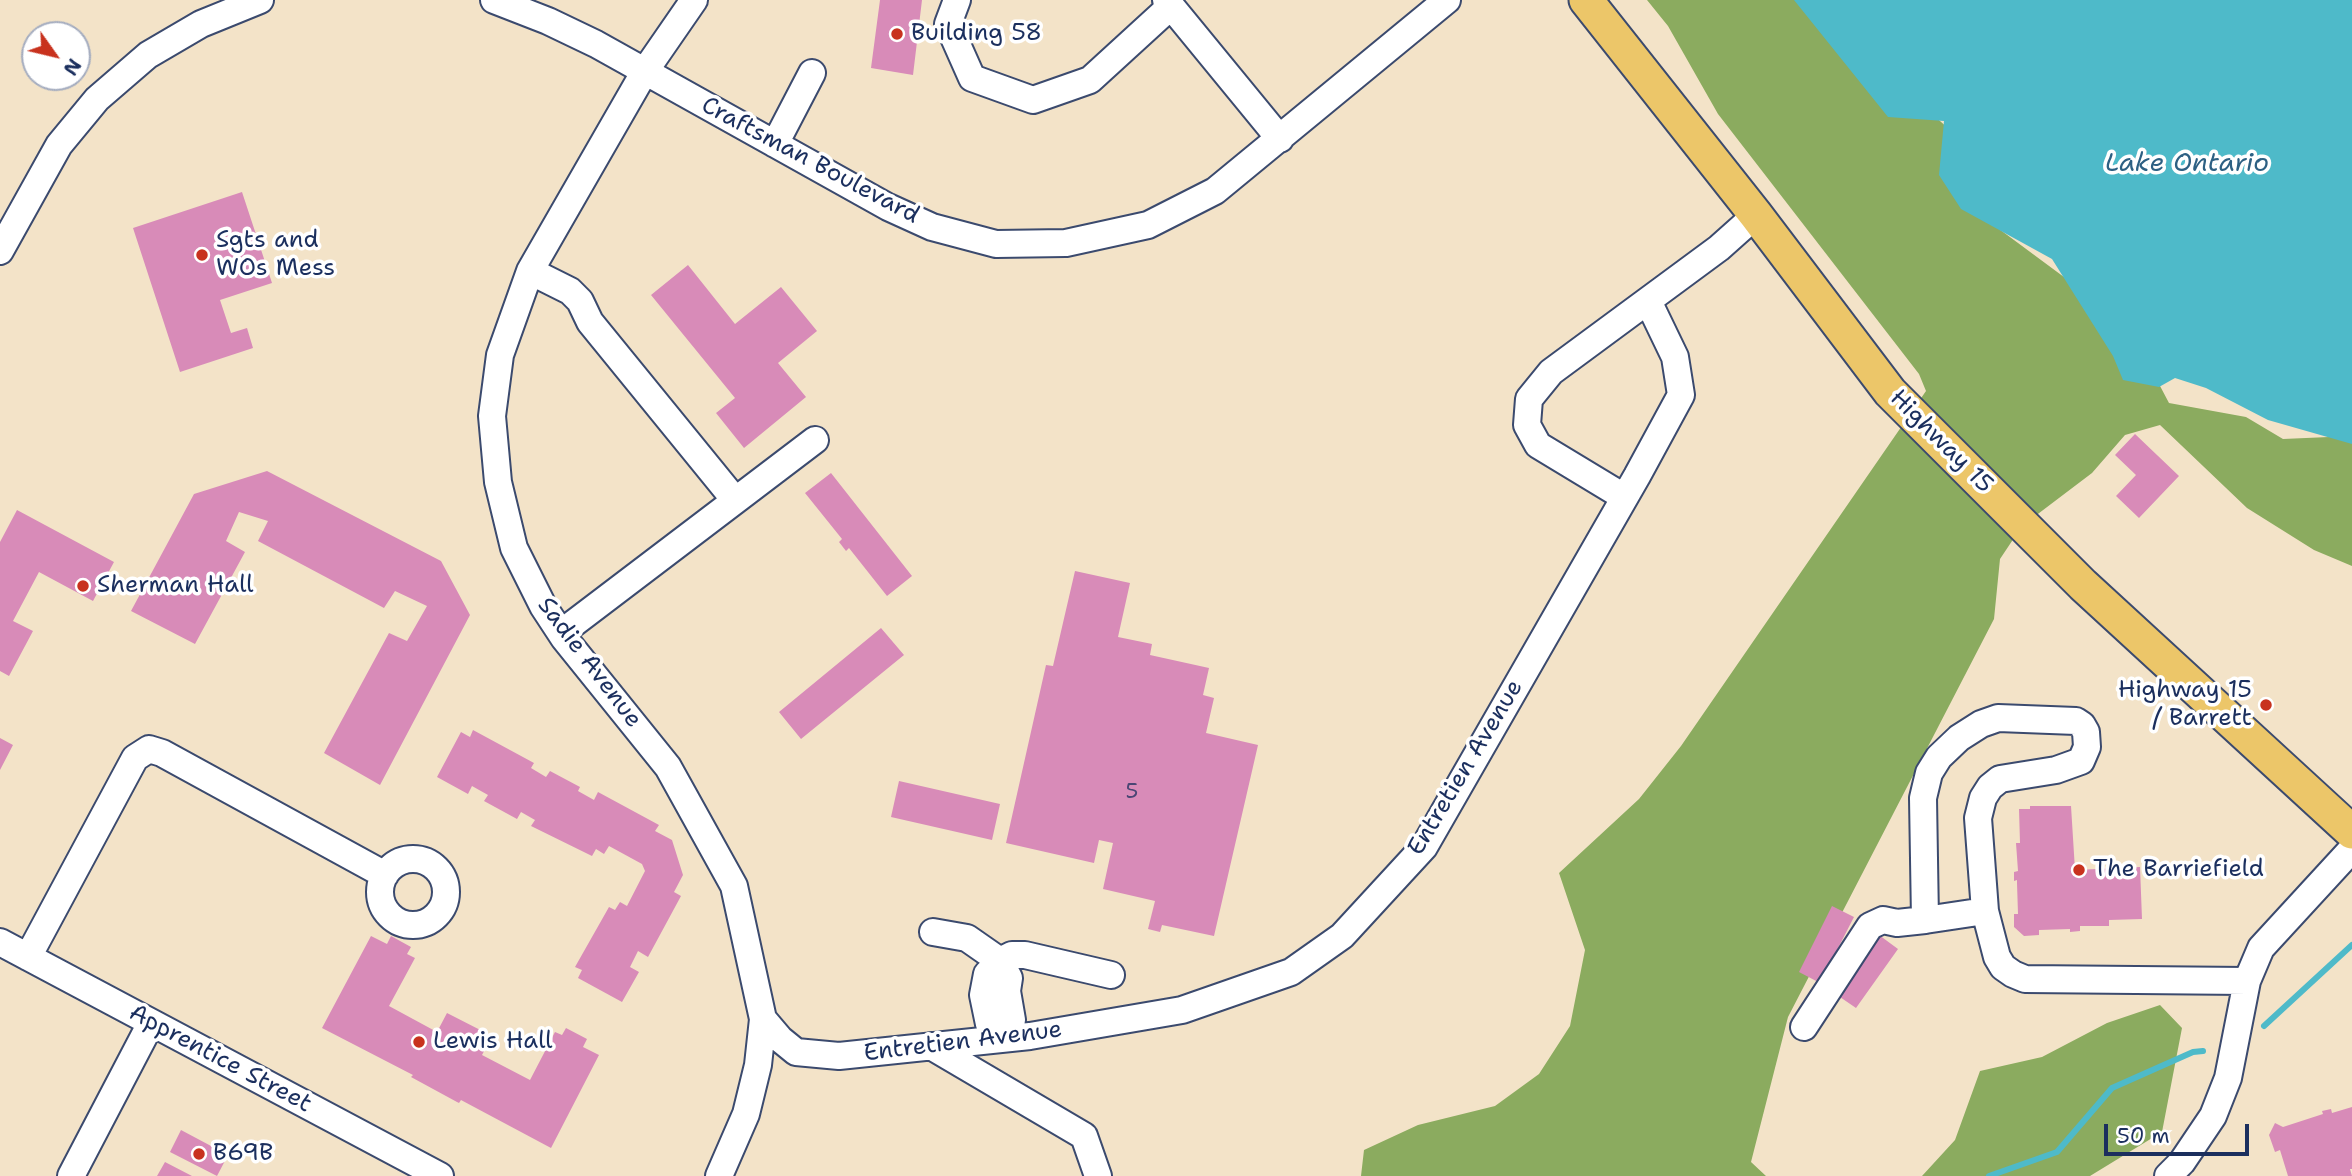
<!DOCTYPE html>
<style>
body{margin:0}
#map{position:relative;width:2352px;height:1176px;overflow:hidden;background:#f3e3c8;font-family:"Shantell Sans",sans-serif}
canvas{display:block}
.north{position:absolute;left:21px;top:21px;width:70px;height:70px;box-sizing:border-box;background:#fff;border:2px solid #a4acbf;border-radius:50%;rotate:124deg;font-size:19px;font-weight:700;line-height:28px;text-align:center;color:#1b2f5e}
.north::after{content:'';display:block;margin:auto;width:24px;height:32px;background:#c8321e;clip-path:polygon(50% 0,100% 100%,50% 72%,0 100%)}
.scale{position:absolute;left:2104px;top:1124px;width:145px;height:32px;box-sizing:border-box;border:4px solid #1b2f5e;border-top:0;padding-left:9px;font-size:21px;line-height:24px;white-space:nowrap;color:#1b2f5e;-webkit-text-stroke:5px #fff;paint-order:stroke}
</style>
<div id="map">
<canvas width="2352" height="1176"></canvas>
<div class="north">N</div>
<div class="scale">50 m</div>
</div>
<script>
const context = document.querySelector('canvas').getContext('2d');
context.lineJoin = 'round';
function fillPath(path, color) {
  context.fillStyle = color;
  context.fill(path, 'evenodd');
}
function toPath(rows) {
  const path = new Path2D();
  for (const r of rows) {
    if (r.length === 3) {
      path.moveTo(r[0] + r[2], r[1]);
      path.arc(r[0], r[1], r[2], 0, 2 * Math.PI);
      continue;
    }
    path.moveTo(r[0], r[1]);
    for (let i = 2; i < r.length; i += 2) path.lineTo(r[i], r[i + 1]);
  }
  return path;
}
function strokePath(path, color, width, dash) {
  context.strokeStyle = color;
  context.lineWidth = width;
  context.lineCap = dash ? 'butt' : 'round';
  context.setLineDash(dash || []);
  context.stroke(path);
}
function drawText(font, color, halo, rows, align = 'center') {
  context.font = font + ' "Shantell Sans",sans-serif';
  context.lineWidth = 7;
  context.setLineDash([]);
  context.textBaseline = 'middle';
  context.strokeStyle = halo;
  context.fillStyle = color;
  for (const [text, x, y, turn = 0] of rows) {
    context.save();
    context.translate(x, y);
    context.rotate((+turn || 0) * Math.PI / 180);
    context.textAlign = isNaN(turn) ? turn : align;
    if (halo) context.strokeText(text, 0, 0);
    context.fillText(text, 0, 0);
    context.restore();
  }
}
const forest = toPath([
 [1647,0,1844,0,1888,74,1961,140,1991,223,2095,300,2150,367,2169,403,2246,417,2283,439,2352,436,2352,566,2314,550,2247,508,2160,425,2125,435,2092,473,2022,526,2000,559,1994,619,1788,1017,1751,1162,1766,1176,1361,1176,1364,1150,1418,1125,1495,1106,1539,1074,1570,1026,1585,950,1559,873,1639,799,1681,746,1926,391,1919,374,1718,114,1668,26],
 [2160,1005,2182,1028,2162,1132,2090,1176,1922,1176,1955,1140,1980,1071,2042,1057,2107,1023]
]);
const water = toPath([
 [1794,0,2352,0,2352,444,2268,420,2206,388,2175,378,2159,387,2123,380,2113,356,2052,259,1961,209,1939,175,1944,121,1888,117]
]);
const stream = toPath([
 [2264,1026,2352,945],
 [1989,1176,2057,1152,2112,1088,2193,1052,2203,1051]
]);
const building = toPath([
 [880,0,922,0,913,75,871,68],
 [242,192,272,283,220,300,231,333,247,328,253,348,180,372,133,228],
 [688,265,735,324,781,287,817,331,778,363,806,397,744,448,716,413,735,398,651,295],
 [2135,434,2179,476,2139,518,2116,496,2136,475,2115,455],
 [267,471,441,561,470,615,380,785,324,753,389,633,407,641,427,606,395,591,384,608,258,541,268,521,239,512,226,541,245,552,195,644,131,611,194,494],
 [831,473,912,576,887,596,849,548,846,551,839,542,842,539,805,493],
 [17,510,114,562,93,601,39,572,13,621,33,631,9,676,0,671,0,542],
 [1075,571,1130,583,1118,637,1152,644,1150,655,1209,668,1203,695,1214,698,1206,733,1258,745,1214,936,1162,925,1160,932,1148,929,1155,901,1103,889,1113,843,1099,840,1094,863,1006,843,1046,665,1053,666],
 [881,628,904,655,801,739,779,712],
 [473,730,534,763,531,768,546,777,550,771,580,787,578,791,594,800,598,792,659,825,655,831,672,840,683,875,674,892,681,896,648,957,638,951,630,967,639,972,622,1002,578,978,582,970,575,967,609,907,615,910,620,902,627,906,645,871,642,864,609,846,604,854,596,849,592,856,531,826,535,820,521,812,517,819,484,801,488,795,472,786,468,794,437,777,461,732,470,737],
 [0,738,13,745,0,770],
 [899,781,1000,804,992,840,891,817],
 [2030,806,2071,806,2075,870,2140,867,2142,919,2109,920,2109,926,2080,926,2080,931,2070,932,2070,929,2039,930,2039,935,2024,936,2014,927,2014,914,2018,914,2017,883,2017,880,2014,881,2014,872,2018,871,2016,843,2020,843,2019,809,2030,809],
 [1832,906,1854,917,1820,983,1799,972],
 [1879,935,1898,949,1856,1008,1837,995],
 [371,936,387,944,391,936,411,947,407,954,415,958,389,1006,437,1032,447,1013,492,1036,482,1055,530,1080,555,1032,562,1035,566,1028,587,1039,583,1047,599,1055,551,1148,461,1100,459,1103,457,1102,411,1077,413,1075,322,1028],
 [2352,1107,2352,1169,2350,1169,2352,1176,2288,1176,2280,1150,2275,1152,2269,1135,2275,1123,2283,1127,2323,1114,2322,1111,2331,1109,2332,1113],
 [181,1130,228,1155,217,1176,170,1152],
 [165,1162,192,1176,157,1176]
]);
const minor = toPath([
 [494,0,548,21,596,44,888,207,932,227,996,244,1066,243,1148,225,1215,191,1447,0],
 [694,0,645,71,530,271,500,355,492,416,498,482,514,548,543,606,564,638,668,767,734,886,763,1019,758,1065,746,1114,719,1176],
 [957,0,948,24,972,78,1033,100,1090,80,1171,6],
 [1166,0,1280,139],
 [775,144,812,73],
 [0,251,59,145,97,99,148,55,201,24,260,0],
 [530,271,570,291,580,301,590,322,735,500],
 [1624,497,1538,445,1527,425,1529,399,1551,372,1719,248,1756,215],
 [561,633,815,440],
 [413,892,33],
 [1985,911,1978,818,1983,798,1990,787,2000,779,2056,770,2081,761,2087,747,2086,732,2082,725,2076,721,1998,718,1981,724,1959,738,1939,757,1929,773,1923,798,1925,920,1985,911,1997,957,2003,967,2013,974,2025,979,2247,981],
 [933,932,967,938,1000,961,1009,978,1007,991,1012,1020,1002,1039,989,1024,983,995,987,974,1000,961,1012,955,1025,955,1111,975],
 [0,942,440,1176],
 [28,957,135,758,149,749,162,753,385,875],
 [763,1019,780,1039,796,1052,839,1056,1030,1036,1182,1010,1291,972,1342,936,1424,847,1637,476,1681,395,1675,357,1648,301],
 [1804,1027,1870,926,1883,920,1897,923,1925,920],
 [931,1046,1084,1136,1098,1176],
 [71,1176,151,1023],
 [2168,1176,2182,1162,2213,1116,2228,1078,2247,981,2261,948,2352,849]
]);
const major = toPath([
 [1586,0,1756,215,1890,392,2083,585,2352,832]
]);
const markers = [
 [897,34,7,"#c8321e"],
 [202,255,7,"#c8321e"],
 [83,586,7,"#c8321e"],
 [2266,705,7,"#c8321e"],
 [2079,870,7,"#c8321e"],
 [419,1042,7,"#c8321e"],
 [199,1154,7,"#c8321e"]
];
const numberNames = [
 ["5",1132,793]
];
const poiNames = [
 ["Building 58",911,34],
 ["Sgts and",216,241],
 ["WOs Mess",216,269],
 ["Sherman Hall",97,586],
 ["Highway 15",2252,691,"right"],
 ["/ Barrett",2252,719,"right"],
 ["The Barriefield",2093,870],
 ["Lewis Hall",433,1042],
 ["B69B",213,1154]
];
const streetNames = [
 ["Craftsman Boulevard",810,161,28],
 ["Highway 15",1941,442,45],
 ["Sadie Avenue",589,663,53],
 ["Entretien Avenue",1466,768,-59],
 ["Entretien Avenue",963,1042,-7],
 ["Apprentice Street",220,1059,28]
];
const waterNames = [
 ["Lake Ontario",2187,164]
];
fillPath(forest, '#8bab5f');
fillPath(water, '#4ebac9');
strokePath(stream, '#4ebac9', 6);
fillPath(building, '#d88bb8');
strokePath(minor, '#3b4a6e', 30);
strokePath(major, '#3b4a6e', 37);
strokePath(minor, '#fff', 26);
strokePath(major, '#ecc669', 33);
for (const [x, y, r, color] of markers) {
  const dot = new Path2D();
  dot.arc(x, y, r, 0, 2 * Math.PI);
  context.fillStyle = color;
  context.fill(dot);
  strokePath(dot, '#fff', 2.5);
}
drawText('21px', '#4a4674', null, numberNames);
drawText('24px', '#1b2f5e', '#fff', poiNames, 'left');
drawText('24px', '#1b2f5e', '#fff', streetNames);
drawText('italic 26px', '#2d6083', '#fff', waterNames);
</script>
